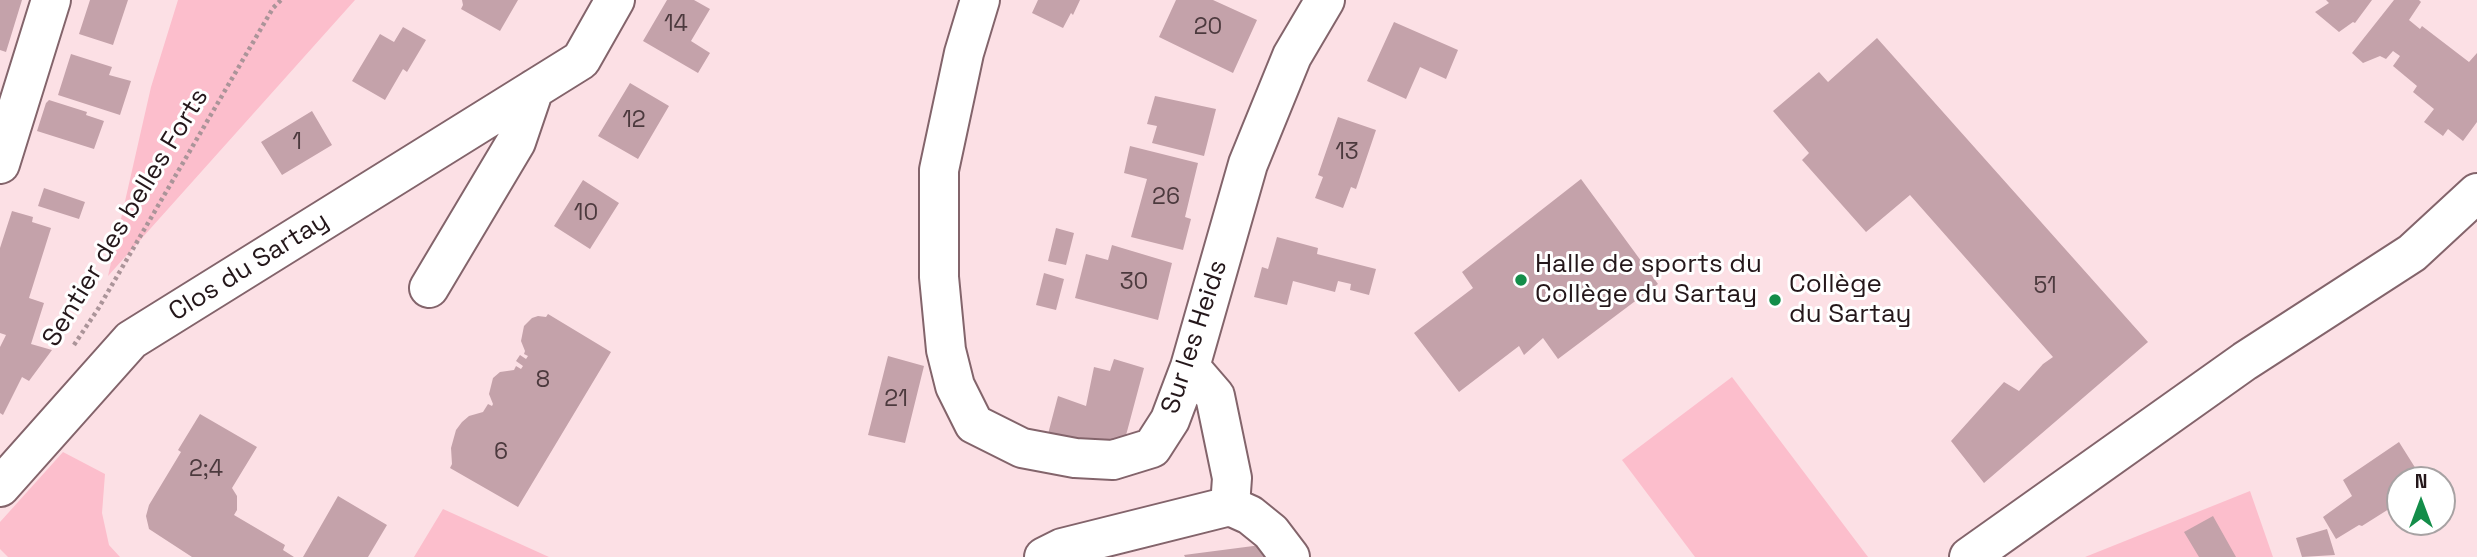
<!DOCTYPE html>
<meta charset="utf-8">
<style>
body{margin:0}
#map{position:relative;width:2477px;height:557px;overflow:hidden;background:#fce0e5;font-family:"Space Grotesk",sans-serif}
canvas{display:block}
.north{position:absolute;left:2386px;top:466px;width:70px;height:70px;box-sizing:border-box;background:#fff;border:2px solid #a7a2a3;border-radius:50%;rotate:0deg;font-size:19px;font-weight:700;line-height:28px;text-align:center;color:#24171a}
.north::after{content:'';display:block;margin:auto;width:24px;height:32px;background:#138d49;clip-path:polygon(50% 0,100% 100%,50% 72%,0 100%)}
</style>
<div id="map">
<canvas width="2477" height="557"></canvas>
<div class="north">N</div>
</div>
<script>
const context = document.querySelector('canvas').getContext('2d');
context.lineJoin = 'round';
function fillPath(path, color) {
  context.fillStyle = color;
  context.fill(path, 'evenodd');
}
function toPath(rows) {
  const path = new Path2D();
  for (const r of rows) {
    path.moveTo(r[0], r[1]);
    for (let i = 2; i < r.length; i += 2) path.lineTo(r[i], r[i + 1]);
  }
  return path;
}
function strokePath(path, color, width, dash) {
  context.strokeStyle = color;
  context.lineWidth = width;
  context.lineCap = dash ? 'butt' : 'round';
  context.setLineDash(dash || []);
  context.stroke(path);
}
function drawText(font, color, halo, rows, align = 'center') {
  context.font = font + ' "Space Grotesk",sans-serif';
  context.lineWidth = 6;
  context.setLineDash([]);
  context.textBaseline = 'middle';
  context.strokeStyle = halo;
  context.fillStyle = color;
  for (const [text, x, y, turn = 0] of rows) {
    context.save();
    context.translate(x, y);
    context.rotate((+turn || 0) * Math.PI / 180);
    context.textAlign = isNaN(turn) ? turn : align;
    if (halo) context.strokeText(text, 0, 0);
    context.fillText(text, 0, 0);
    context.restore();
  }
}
const green = toPath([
 [178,0,355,0,108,276,151,87],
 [1732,377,1868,557,1695,557,1622,460],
 [63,452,105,474,102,513,109,545,120,557,8,557,0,549,0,522],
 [2250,491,2273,557,2085,557],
 [443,509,549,557,414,557]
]);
const building = toPath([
 [0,0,22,0,6,52,0,50],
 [90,0,128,0,113,45,79,34],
 [462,0,518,0,500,31,461,9,463,5],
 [667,0,694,0,710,9,691,41,710,53,698,73,643,41],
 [1038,0,1080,0,1073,15,1071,13,1063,28,1032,13],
 [1176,0,1213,0,1257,20,1233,73,1159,37],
 [2326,0,2372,0,2355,23,2353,22,2339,32,2315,12,2329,3],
 [2394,0,2419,0,2421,2,2409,20,2420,29,2422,26,2469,62,2477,53,2477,122,2463,141,2448,129,2443,136,2424,122,2434,109,2413,92,2417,86,2393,66,2400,56,2393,51,2386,59,2380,56,2363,63,2352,53],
 [1394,22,1458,50,1446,79,1420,67,1406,99,1367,81],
 [403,27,426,40,407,72,403,69,385,100,352,81,380,34,394,42],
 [1877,38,2148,342,1984,483,1951,441,2004,382,2019,391,2043,364,2053,357,1910,195,1866,232,1802,160,1809,153,1773,111,1819,72,1828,82],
 [71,54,112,67,109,75,131,81,120,115,58,95],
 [630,83,669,106,638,159,598,136],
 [1155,96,1216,109,1204,156,1152,143,1157,126,1147,124],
 [49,100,87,112,86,115,104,121,94,149,37,131,46,103],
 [312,111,332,145,282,175,261,142],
 [1338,117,1376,130,1356,189,1351,187,1343,208,1315,198,1323,177,1318,175],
 [1130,146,1198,163,1185,217,1191,219,1183,250,1131,237,1147,179,1124,173],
 [1581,179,1658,284,1558,359,1543,338,1524,355,1519,346,1459,392,1414,333,1473,288,1462,272],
 [583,180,619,203,590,249,554,226],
 [44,188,85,202,79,219,38,206],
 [12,211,33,217,32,222,51,228,29,298,44,303,31,344,52,350,29,381,22,377,3,415,0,413,0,347,6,335,0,333,0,248],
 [1056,228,1074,233,1066,265,1048,261],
 [1277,237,1318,248,1317,254,1376,269,1369,295,1350,290,1351,284,1338,281,1335,292,1293,281,1287,305,1254,297,1262,267,1268,269],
 [1112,245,1172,263,1158,320,1075,298,1086,254,1108,260],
 [1044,273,1064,279,1056,310,1036,305],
 [548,314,611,352,518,507,450,468,452,464,451,448,456,430,462,422,469,416,483,412,488,404,492,406,493,404,489,394,493,378,500,372,514,370,516,366,521,369,523,366,516,361,520,355,526,359,528,356,524,354,525,351,521,341,524,326,532,318,538,316,546,317],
 [888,356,924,366,905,443,868,435],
 [1114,359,1144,368,1125,439,1118,437,1116,445,1088,445,1048,434,1058,396,1086,406,1094,367,1110,371],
 [200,414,257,447,232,488,237,496,237,510,234,515,285,545,283,550,294,557,192,557,149,529,146,516,149,505,181,452,178,450],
 [2399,442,2421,477,2415,480,2400,480,2400,502,2362,526,2359,525,2336,539,2323,517,2352,496,2343,480],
 [338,496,387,525,368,557,303,557],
 [2213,516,2236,557,2199,557,2184,532],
 [2327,529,2335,555,2302,557,2296,538],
 [1261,545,1267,557,1185,557,1184,555]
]);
const path = toPath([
 [74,345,98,309,273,8,281,0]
]);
const minor = toPath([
 [980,0,964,53,939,170,939,277,946,350,955,386,974,424,1022,448,1075,458,1113,460,1152,448,1170,420,1190,367,1248,164,1292,56,1325,0],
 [0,164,51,0],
 [429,288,516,142,534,89],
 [1190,367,1215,396,1232,478,1230,506],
 [0,487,131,340,581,60,615,0],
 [1044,557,1062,548,1230,506,1250,515,1271,532,1290,557],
 [1969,557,2245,361,2412,253,2477,193]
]);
const markers = [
 [1521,280,7,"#138d49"],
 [1775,300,7,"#138d49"]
];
const numberNames = [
 ["14",676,25],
 ["20",1208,28],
 ["12",634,121],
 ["1",297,143],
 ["13",1347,153],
 ["26",1166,198],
 ["10",586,214],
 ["30",1134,283],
 ["51",2045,287],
 ["8",543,381],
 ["21",896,400],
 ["6",501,453],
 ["2;4",206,470]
];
const streetNames = [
 ["Sentier des belles Forts",126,218,-59],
 ["Clos du Sartay",249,267,-32],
 ["Sur les Heids",1195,337,-72]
];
const poiNames = [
 ["Halle de sports du",1535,265],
 ["Collège du Sartay",1535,295],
 ["Collège",1789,285],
 ["du Sartay",1789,315]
];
fillPath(green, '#fcbecc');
fillPath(building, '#c4a2aa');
strokePath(minor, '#83646b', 42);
strokePath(path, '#ab9499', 4.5, [3.5, 3.5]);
strokePath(minor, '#fff', 38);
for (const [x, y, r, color] of markers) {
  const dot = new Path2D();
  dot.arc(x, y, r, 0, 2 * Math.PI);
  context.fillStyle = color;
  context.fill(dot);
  strokePath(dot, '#fff', 2.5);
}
drawText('23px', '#4c3a3e', null, numberNames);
drawText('26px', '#24171a', '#fff', streetNames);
drawText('26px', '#24171a', '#fff', poiNames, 'left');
</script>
